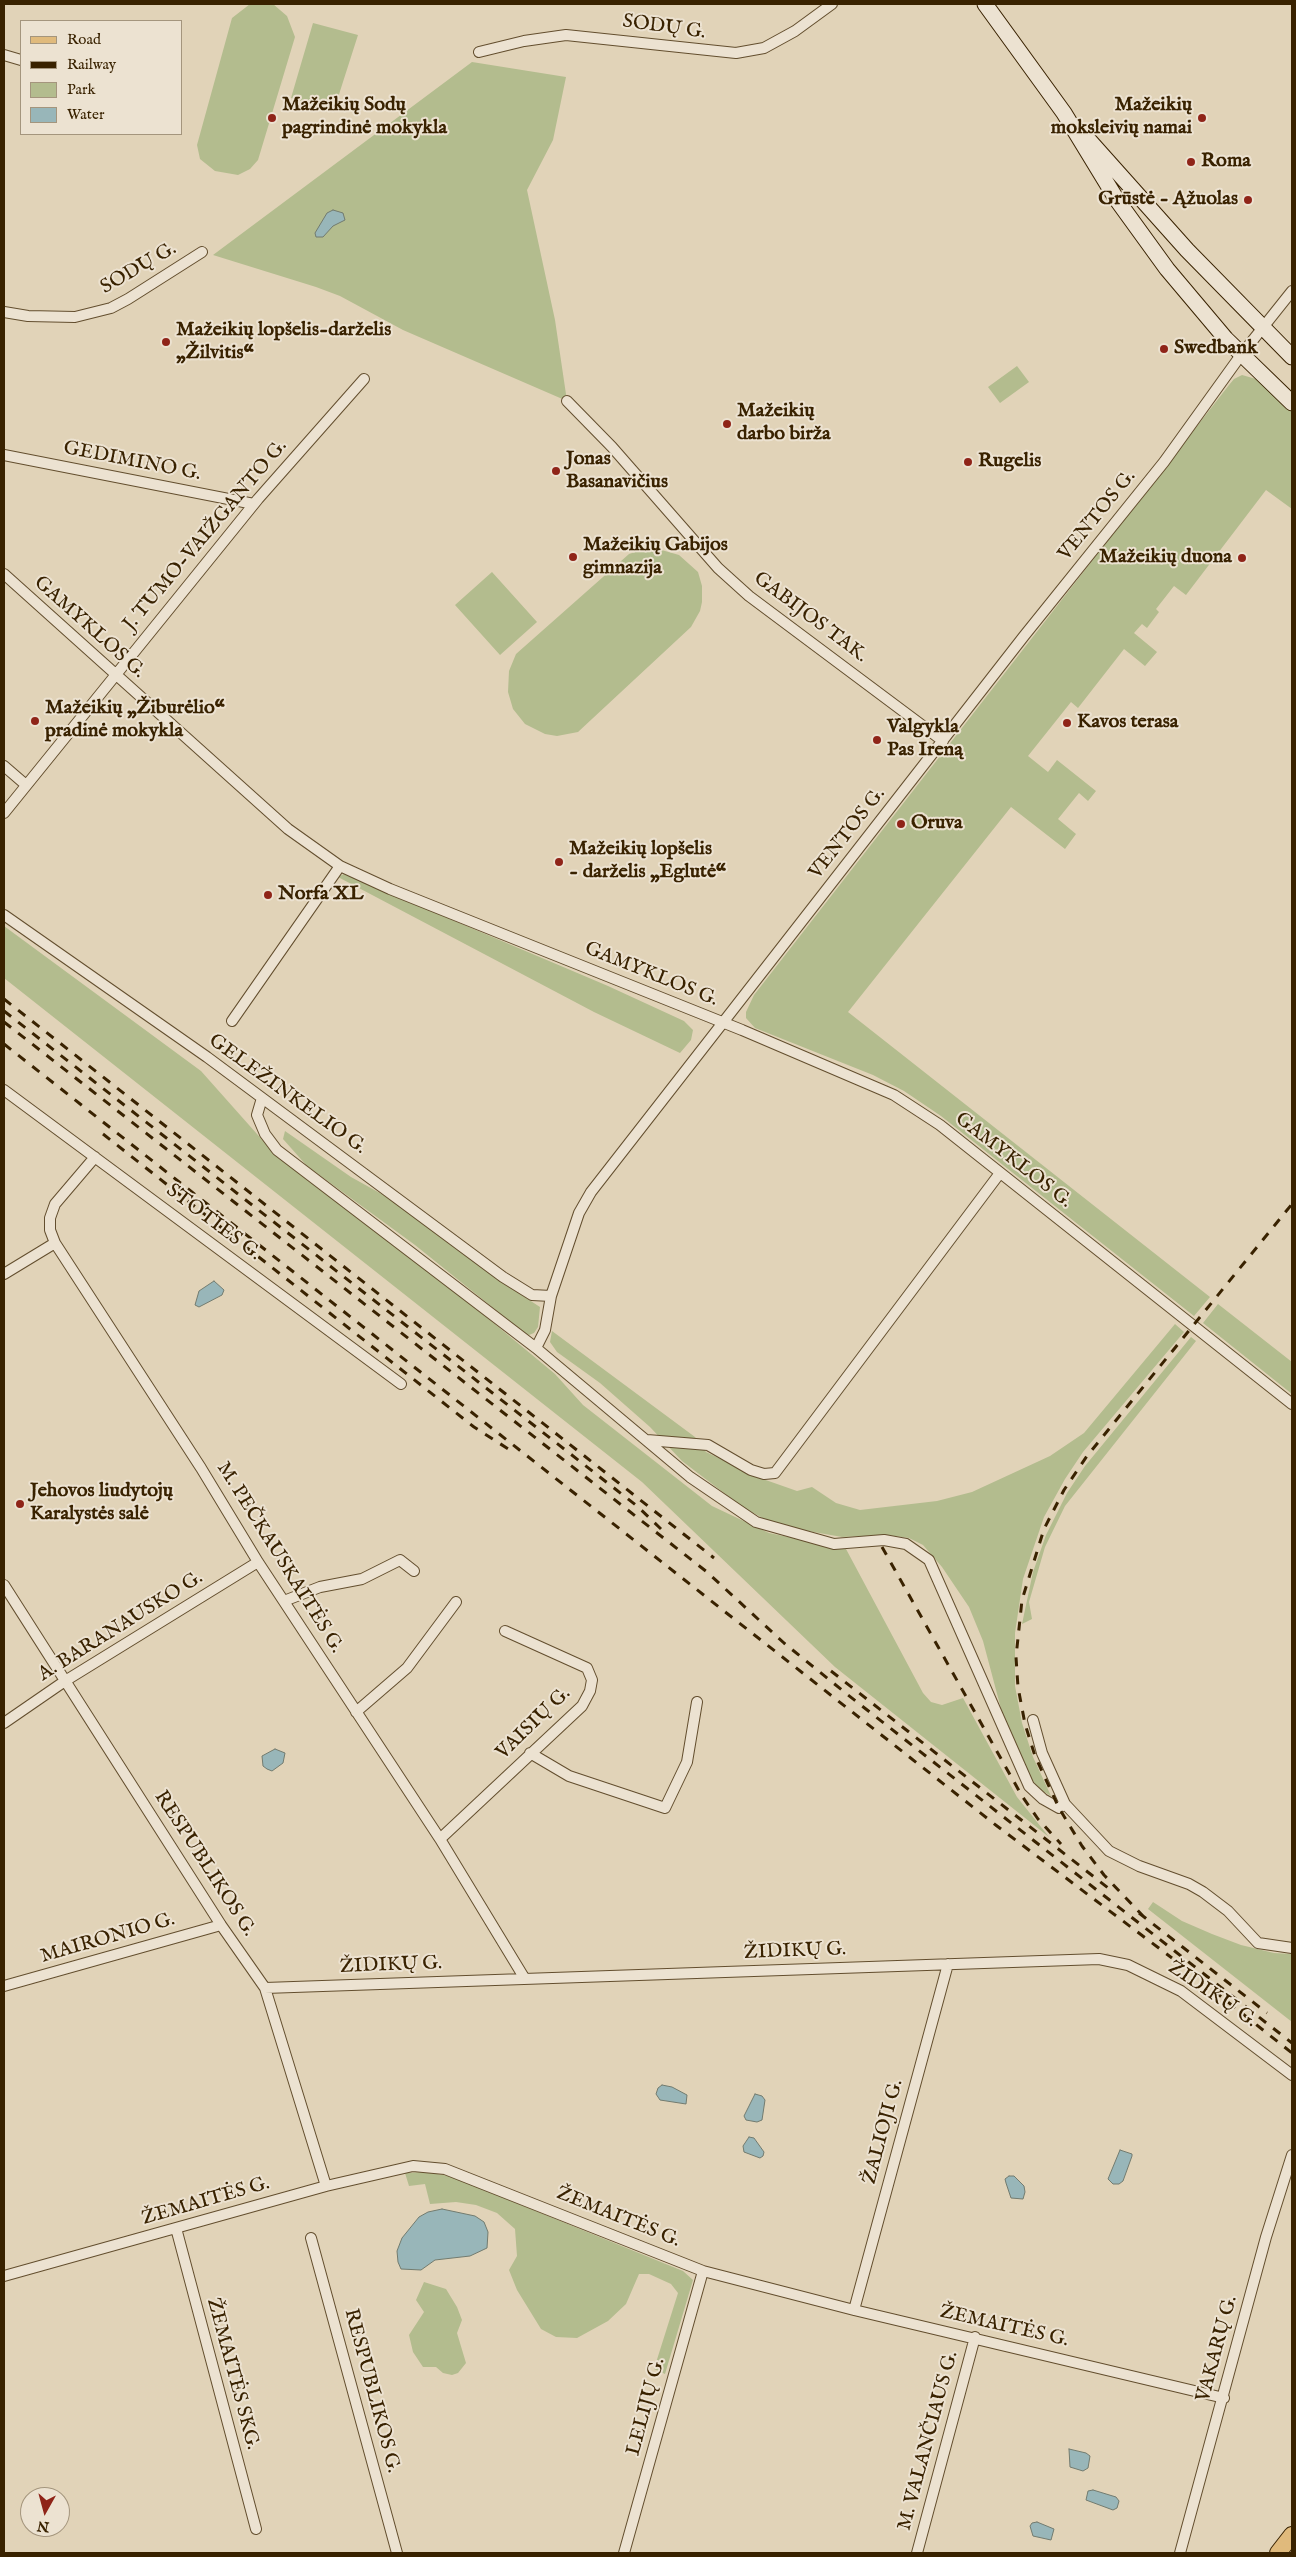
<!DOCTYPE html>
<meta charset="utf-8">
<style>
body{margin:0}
#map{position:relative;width:1296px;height:2557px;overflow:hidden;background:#e1d3b8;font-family:"IM FELL English",serif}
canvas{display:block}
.frame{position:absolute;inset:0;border:5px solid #392200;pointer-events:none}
.legend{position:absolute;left:20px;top:20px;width:162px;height:115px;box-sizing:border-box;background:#ece2d1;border:1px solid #a4957d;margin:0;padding:6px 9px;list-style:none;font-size:15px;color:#392200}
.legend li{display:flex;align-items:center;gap:10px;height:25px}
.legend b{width:25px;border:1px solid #a4957d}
.north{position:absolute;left:20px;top:2487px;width:50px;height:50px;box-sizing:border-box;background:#ece2d1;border:1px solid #a4957d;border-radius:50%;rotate:187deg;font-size:14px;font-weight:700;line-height:20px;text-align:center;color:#392200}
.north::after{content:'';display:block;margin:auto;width:18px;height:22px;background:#8f2418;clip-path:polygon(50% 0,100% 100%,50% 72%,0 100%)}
</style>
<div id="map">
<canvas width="1296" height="2557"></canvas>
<div class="frame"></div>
<ul class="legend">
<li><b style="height:6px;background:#e0ba7c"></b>Road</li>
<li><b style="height:6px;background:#392200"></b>Railway</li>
<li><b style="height:14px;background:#b3bc8e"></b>Park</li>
<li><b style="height:14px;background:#98b6b9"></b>Water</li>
</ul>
<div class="north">N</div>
</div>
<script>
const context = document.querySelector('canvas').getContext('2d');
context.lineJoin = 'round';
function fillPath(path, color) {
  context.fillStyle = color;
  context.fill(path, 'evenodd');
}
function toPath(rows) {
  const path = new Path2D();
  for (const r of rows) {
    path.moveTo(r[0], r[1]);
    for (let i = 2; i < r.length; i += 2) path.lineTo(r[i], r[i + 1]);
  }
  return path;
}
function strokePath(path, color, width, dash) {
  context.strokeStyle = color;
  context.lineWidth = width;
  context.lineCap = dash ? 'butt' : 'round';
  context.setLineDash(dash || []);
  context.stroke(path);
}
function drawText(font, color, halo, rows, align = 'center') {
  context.font = font + ' "IM FELL English",serif';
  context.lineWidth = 4;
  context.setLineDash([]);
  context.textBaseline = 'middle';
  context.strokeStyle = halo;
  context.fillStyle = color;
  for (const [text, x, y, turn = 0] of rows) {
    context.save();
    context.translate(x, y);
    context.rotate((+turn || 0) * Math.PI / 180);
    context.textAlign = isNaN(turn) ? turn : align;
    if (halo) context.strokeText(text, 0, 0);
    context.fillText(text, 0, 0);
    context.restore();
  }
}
const green = toPath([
 [250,4,273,4,287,16,295,37,258,160,250,169,238,175,215,171,200,159,197,145,232,18],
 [313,23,358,35,334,110,291,98],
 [472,62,566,77,553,140,527,190,555,320,567,401,403,330,340,296,316,287,213,255],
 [1017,366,1029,382,1000,403,988,387],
 [1242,375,1256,379,1292,410,1292,509,1266,490,1186,595,1174,586,1156,609,1159,612,1147,628,1142,624,1134,633,1157,652,1145,666,1124,649,1078,708,1071,702,1028,756,1048,772,1057,760,1096,791,1088,801,1079,793,1058,819,1076,834,1065,849,1011,807,848,1012,1210,1297,1194,1316,941,1116,904,1091,873,1075,755,1028,746,1018,746,1012,754,995,1229,385,1234,379],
 [651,547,679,555,698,572,702,586,702,602,700,611,691,627,578,732,557,736,545,734,525,724,513,709,508,692,509,671,516,654,629,554],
 [492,572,537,622,500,655,455,605],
 [344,874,608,986,684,1021,693,1030,691,1040,680,1053,594,1012,338,877],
 [4,926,201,1071,273,1152,484,1315,555,1374,583,1405,712,1506,769,1533,846,1549,923,1693,931,1702,942,1705,963,1698,1017,1797,1049,1837,835,1667,642,1482,4,978],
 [285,1131,351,1177,387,1197,497,1279,540,1307,538,1327,534,1333,529,1335,523,1332,415,1245,307,1166,283,1139],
 [1218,1304,1292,1362,1292,1394,1203,1323],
 [1175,1324,1184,1332,1083,1452,1065,1479,1044,1517,1023,1579,1015,1633,1015,1686,1022,1723,1033,1757,1051,1796,1039,1789,1032,1780,1004,1720,983,1641,969,1607,942,1567,923,1545,909,1538,887,1535,842,1537,791,1528,766,1520,741,1506,682,1461,650,1427,600,1383,557,1352,550,1342,552,1331,695,1437,706,1452,760,1478,797,1491,812,1487,836,1503,860,1510,937,1501,972,1492,1050,1456,1084,1433],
 [1191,1337,1196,1341,1065,1506,1045,1547,1029,1602,1032,1619,1022,1624,1033,1572,1046,1535,1067,1493,1085,1466],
 [1153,1902,1182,1921,1212,1934,1241,1945,1274,1953,1292,1954,1292,2022,1148,1909],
 [424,2172,450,2176,683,2271,693,2280,665,2374,654,2369,678,2293,671,2284,649,2274,639,2274,626,2304,608,2321,577,2338,556,2337,541,2329,517,2290,509,2270,517,2256,515,2229,497,2213,476,2205,456,2202,430,2204,425,2184,409,2186,405,2173],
 [424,2282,446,2289,457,2307,462,2320,457,2333,466,2363,458,2373,452,2375,443,2373,436,2367,423,2367,413,2352,409,2335,424,2312,416,2300]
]);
const water = toPath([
 [333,210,343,213,345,220,333,226,323,237,316,237,315,233,327,213,333,210],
 [214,1281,224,1290,222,1295,199,1307,195,1305,199,1291,214,1281],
 [275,1749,285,1753,283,1763,272,1771,267,1769,263,1766,262,1756,275,1749],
 [662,2085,672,2087,687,2095,686,2104,660,2100,656,2094,658,2088,662,2085],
 [755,2094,762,2096,765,2100,762,2120,757,2122,746,2120,744,2116,755,2094],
 [749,2137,754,2138,764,2152,763,2156,760,2158,744,2152,743,2146,749,2137],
 [1120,2150,1132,2154,1132,2156,1123,2181,1119,2184,1113,2184,1108,2179,1120,2150],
 [1009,2176,1014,2176,1024,2186,1025,2192,1023,2199,1011,2198,1006,2183,1005,2179,1009,2176],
 [442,2209,475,2216,484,2222,488,2232,487,2248,470,2256,435,2260,421,2270,401,2269,398,2262,397,2251,402,2238,419,2217,428,2212,442,2209],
 [1069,2449,1086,2453,1090,2456,1088,2468,1083,2471,1070,2467,1069,2449],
 [1093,2490,1116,2497,1119,2501,1117,2508,1113,2510,1086,2500,1088,2491,1093,2490],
 [1037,2522,1054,2529,1051,2540,1033,2536,1030,2526,1032,2523,1037,2522]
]);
const minor = toPath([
 [479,52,524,41,566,35,736,53,764,48,795,31,832,4],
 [4,55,21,60],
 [4,312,28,316,75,317,111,308,128,299,202,252],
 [567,401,612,447,718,568,749,596,943,741],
 [4,455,254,504],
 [4,574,288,829,340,866,390,889,742,1030,894,1095,940,1125,1292,1404],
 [4,766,26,785],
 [4,813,258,499,364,379],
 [4,915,207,1057,503,1277,532,1295,551,1296],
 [232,1021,340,866],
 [4,1090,401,1384],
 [262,1098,257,1115,265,1134,277,1150,536,1348],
 [95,1157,55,1204,50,1218,50,1230,55,1243,201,1468,258,1562,440,1839,525,1979],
 [4,1274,55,1243],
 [647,1440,708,1445,751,1470,764,1474,775,1473,1000,1173],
 [4,1585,221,1925,265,1988,326,2186],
 [284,1601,320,1587,362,1579,400,1560,414,1571],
 [356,1712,407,1668,456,1602],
 [1033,1720,1042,1753,1065,1804,1109,1851,1139,1866,1189,1884,1203,1892,1228,1911,1258,1943,1292,1948],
 [4,1723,65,1681,258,1562],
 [530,1753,569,1776,665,1808,687,1762,697,1702],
 [1065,1804,1059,1808,1043,1799,1029,1786,929,1560,906,1544,884,1540,834,1544,756,1522,690,1477,536,1348,545,1330,551,1296,579,1213,591,1192,1024,636,1164,462,1241,355,1292,291],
 [440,1839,582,1706,590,1691,592,1680,587,1668,505,1631],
 [4,1986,221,1925],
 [265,1988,1099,1959,1128,1965,1181,1991,1292,2075],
 [176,2228,256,2529],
 [311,2238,397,2553],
 [4,2276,326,2186,413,2166,445,2169,703,2271,854,2310,1224,2398],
 [854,2310,948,1964],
 [624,2553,703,2271],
 [917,2553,975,2337],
 [1180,2553,1266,2237,1292,2155]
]);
const secondary = toPath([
 [985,4,1064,113,1117,200,1167,269,1226,339,1292,403],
 [1087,138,1187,250,1292,357]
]);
const primary = toPath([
 [1278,2553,1292,2535]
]);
const rail = toPath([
 [4,999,714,1558],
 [4,1011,637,1506,661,1529],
 [4,1022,707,1572,784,1643,848,1695,1292,2043],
 [4,1044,997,1826,1172,1958],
 [103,1134,474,1427,513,1452],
 [882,1547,1022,1796,1038,1819,1061,1844],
 [831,1671,1112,1891],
 [1139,1913,1267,2013],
 [1144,1917,1104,1875,1082,1846,1059,1808,1035,1756,1025,1724,1018,1687,1016,1657,1022,1600,1044,1529,1064,1490,1087,1456,1292,1204],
 [1214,1991,1292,2053]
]);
const markers = [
 [272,118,5,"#8f2418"],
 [1202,118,5,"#8f2418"],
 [1191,162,5,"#8f2418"],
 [1248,200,5,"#8f2418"],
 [166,342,5,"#8f2418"],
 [1164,349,5,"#8f2418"],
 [727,424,5,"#8f2418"],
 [968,462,5,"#8f2418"],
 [556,471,5,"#8f2418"],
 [573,557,5,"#8f2418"],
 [1242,558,5,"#8f2418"],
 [35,721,5,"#8f2418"],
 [1067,723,5,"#8f2418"],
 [877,740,5,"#8f2418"],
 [901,824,5,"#8f2418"],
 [559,862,5,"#8f2418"],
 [268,895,5,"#8f2418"],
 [20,1504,5,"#8f2418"]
];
const streetNames = [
 ["SODŲ G.",664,28,8],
 ["SODŲ G.",139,269,-30],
 ["GEDIMINO G.",132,462,11],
 ["VENTOS G.",1098,516,-51],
 ["J. TUMO-VAIŽGANTO G.",206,536,-50],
 ["GABIJOS TAK.",810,618,37],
 ["GAMYKLOS G.",89,628,42],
 ["VENTOS G.",848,834,-52],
 ["GAMYKLOS G.",651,975,22],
 ["GELEŽINKELIO G.",287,1095,36],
 ["GAMYKLOS G.",1013,1161,38],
 ["STOTIES G.",213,1223,37],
 ["M. PEČKAUSKAITĖS G.",279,1558,58],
 ["A. BARANAUSKO G.",121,1627,-32],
 ["VAISIŲ G.",534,1724,-44],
 ["RESPUBLIKOS G.",204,1864,57],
 ["MAIRONIO G.",108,1939,-16],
 ["ŽIDIKŲ G.",795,1952,-2],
 ["ŽIDIKŲ G.",391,1966,-2],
 ["ŽIDIKŲ G.",1212,1995,34],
 ["ŽALIOJI G.",884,2132,-75],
 ["ŽEMAITĖS G.",206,2202,-16],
 ["ŽEMAITĖS G.",618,2218,22],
 ["ŽEMAITĖS G.",1004,2327,13],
 ["VAKARŲ G.",1218,2349,-75],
 ["ŽEMAITĖS SKG.",232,2374,75],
 ["RESPUBLIKOS G.",371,2391,75],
 ["LELIJŲ G.",647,2407,-75],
 ["M. VALANČIAUS G.",929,2441,-75]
];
const poiNames = [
 ["Mažeikių Sodų",282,106],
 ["pagrindinė mokykla",282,129],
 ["Mažeikių",1192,106,"right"],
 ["moksleivių namai",1192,129,"right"],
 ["Roma",1201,162],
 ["Grūstė - Ąžuolas",1238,200,"right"],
 ["Mažeikių lopšelis-darželis",176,331],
 ["„Žilvitis“",176,354],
 ["Swedbank",1174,349],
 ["Mažeikių",737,412],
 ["darbo birža",737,435],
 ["Jonas",566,460],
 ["Basanavičius",566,483],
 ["Rugelis",978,462],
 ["Mažeikių Gabijos",583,546],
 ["gimnazija",583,569],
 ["Mažeikių duona",1232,558,"right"],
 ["Mažeikių „Žiburėlio“",45,709],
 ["pradinė mokykla",45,732],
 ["Kavos terasa",1077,723],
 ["Valgykla",887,728],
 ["Pas Ireną",887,751],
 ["Oruva",911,824],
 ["Mažeikių lopšelis",569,850],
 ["- darželis „Eglutė“",569,873],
 ["Norfa XL",278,895],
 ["Jehovos liudytojų",30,1492],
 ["Karalystės salė",30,1515]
];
fillPath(green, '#b3bc8e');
fillPath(water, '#98b6b9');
strokePath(water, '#727b6f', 1);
strokePath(minor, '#634e2e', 12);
strokePath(secondary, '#392200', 17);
strokePath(primary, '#392200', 18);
strokePath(minor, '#ece2d1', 10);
strokePath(secondary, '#ece2d1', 15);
strokePath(primary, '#e0ba7c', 16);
strokePath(rail, '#392200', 3, [9, 9]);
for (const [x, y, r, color] of markers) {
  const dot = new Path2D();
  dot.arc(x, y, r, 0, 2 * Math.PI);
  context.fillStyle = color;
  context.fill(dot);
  strokePath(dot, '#ece2d1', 2);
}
drawText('20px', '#392200', '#ece2d1', streetNames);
drawText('bold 20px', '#392200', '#ece2d1', poiNames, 'left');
</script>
